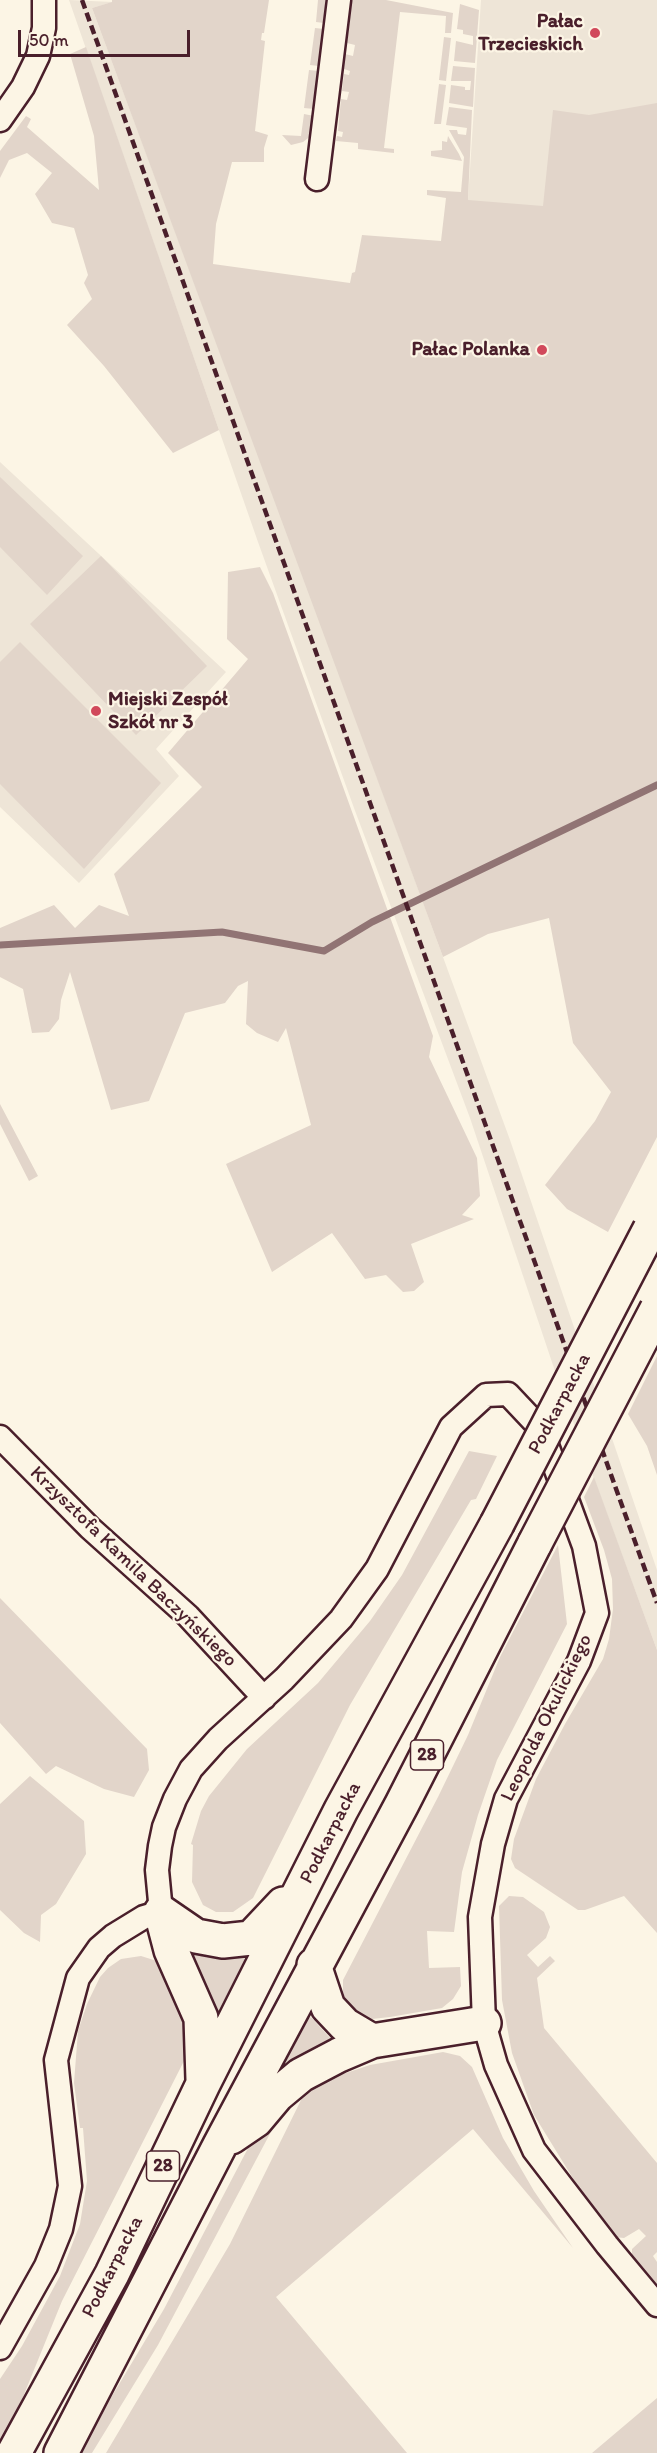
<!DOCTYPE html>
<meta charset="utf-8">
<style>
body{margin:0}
#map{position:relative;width:657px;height:2453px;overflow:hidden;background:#fcf5e5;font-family:Itim,sans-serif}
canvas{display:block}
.scale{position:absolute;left:18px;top:30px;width:172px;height:27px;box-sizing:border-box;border:3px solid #4a1f2b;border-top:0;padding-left:8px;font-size:18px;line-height:21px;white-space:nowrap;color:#4a1f2b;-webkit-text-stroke:4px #fcf5e5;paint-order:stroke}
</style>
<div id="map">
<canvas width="657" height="2453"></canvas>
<div class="scale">50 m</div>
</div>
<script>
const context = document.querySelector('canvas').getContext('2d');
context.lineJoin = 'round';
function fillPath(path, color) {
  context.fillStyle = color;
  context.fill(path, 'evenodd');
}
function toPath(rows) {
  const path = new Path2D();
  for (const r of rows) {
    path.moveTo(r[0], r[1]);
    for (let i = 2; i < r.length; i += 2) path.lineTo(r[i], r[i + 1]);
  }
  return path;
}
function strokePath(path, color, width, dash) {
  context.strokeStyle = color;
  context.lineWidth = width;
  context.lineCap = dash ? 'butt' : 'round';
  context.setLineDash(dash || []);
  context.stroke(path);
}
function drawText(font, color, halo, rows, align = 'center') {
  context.font = font + ' Itim,sans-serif';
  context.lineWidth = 4.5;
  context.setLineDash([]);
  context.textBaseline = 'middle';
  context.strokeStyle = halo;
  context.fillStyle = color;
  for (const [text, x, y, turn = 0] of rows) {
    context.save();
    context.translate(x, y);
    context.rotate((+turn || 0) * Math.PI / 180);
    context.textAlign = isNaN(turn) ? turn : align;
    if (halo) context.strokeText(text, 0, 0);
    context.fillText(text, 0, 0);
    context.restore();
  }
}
const built = toPath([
 [69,0,113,2,92,8,306,583,510,1140,657,1570,657,1650,560,1386,470,1118,354,808,258,542],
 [481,0,657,0,657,602,468,200],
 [0,462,226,672,156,749,179,776,79,883,0,807]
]);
const green = toPath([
 [112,0,269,0,264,33,262,33,261,40,265,41,255,131,268,135,264,148,264,162,232,162,216,224,213,264,350,283,352,273,355,272,362,235,441,241,446,198,427,195,427,190,461,192,464,157,449,130,457,130,458,134,466,135,467,128,446,125,449,107,472,110,468,200,543,206,553,110,589,115,657,103,657,1137,608,1232,567,1209,545,1185,595,1121,611,1092,573,1043,549,918,488,934,443,957,92,8,112,2],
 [318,0,326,0,324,23,316,22],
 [352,0,386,0,453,13,451,33,445,33,446,16,400,12,384,148,394,149,394,153,358,149,358,143,336,141,337,136,342,137,343,132,338,131,341,99,347,100,349,92,342,91,344,74,349,75,350,71,344,69,345,54,353,56,355,45,347,43],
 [460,4,479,10,475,63,454,61,456,41,473,45,473,36,463,34,463,30,457,29],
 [315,28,324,29,319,66,310,65],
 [444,37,451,38,446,81,439,80],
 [86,47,219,430,173,453,104,366,67,325,92,299,84,283,88,275,74,228,52,223,35,194,52,173,27,153,9,160,0,178,0,151,26,116,31,119,27,127,99,190,94,136,70,54],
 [453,66,475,68,473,107,449,103,451,85,465,87,465,90,470,90,471,81,451,81],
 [309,70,319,71,314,109,304,108],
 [439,84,446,85,441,124,434,124],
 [304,114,314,116,312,135,303,142,291,145,282,135,301,136],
 [448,136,459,154,462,161,431,156,431,151,442,150,442,141,447,142],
 [0,477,83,556,47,595,0,547],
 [101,556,207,666,136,735,30,624],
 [260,567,273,593,433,1036,429,1057,477,1158,480,1196,462,1215,474,1219,411,1244,424,1282,414,1291,403,1292,386,1275,365,1279,332,1233,272,1272,226,1164,311,1125,286,1028,278,1042,257,1033,246,1024,248,981,238,986,225,1003,185,1013,149,1101,111,1110,70,972,61,1000,59,1019,49,1032,32,1033,23,989,0,977,0,928,54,905,75,928,99,905,129,916,114,874,202,787,168,753,248,659,227,639,228,572],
 [20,642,161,783,84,869,0,784,0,662],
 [0,1104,38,1176,29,1181,0,1124],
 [657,1356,657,1475,647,1446,628,1414],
 [469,1451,497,1456,476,1499,471,1500,350,1705,253,1898,233,1912,216,1912,203,1905,192,1882,193,1845,191,1844,201,1811,209,1796,247,1749,318,1683,370,1621,402,1575],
 [594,1477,657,1650,657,1933,624,1896,585,1910,578,1910,515,1868,511,1859,514,1839,536,1779,565,1724,603,1659,609,1639,613,1609,612,1579,604,1550,584,1497],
 [558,1545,567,1624,497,1760,478,1815,462,1872,454,1932,427,1931,429,1968,460,1967,461,1986,453,1999,442,2008,390,2017,372,2019,362,2017,345,2000,343,1992,343,1980,438,1797,468,1735,500,1657],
 [0,1598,147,1749,149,1770,134,1797,104,1789,56,1766,46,1774,0,1723],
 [30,1776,84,1821,86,1854,56,1904,41,1915,40,1942,24,1933,0,1910,0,1804],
 [509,1896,523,1897,544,1912,550,1927,546,1938,527,1955,538,1967,550,1956,555,1961,537,1978,544,2028,657,2163,657,2252,653,2256,657,2262,657,2286,632,2258,632,2249,646,2236,639,2229,624,2238,614,2237,574,2180,534,2115,512,2053,502,2000,499,1906],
 [195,1954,214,1958,244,1957,245,1961,216,2015,211,2007,199,1972,191,1959,191,1956],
 [141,1956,160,1962,185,2001,187,2049,184,2061,62,2301,14,2419,0,2445,0,2379,22,2346,60,2276,80,2224,87,2181,83,2128,80,2128,74,2083,78,2031,87,2004,100,1977,108,1968,121,1959],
 [311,2017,331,2039,331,2044,288,2065,286,2061,307,2020],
 [443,2052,460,2056,472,2067,503,2138,534,2191,573,2248,473,2129,276,2297,407,2453,106,2453,230,2244,304,2094,311,2088,337,2076,370,2065],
 [291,2094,158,2345,92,2453,78,2453,164,2309,257,2131],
 [657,2398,657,2453,592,2453]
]);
const stream = toPath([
 [0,945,222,932,324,951,372,922,657,785]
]);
const minor = toPath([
 [0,120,23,87,38,56,44,28,44,0],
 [317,179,339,0],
 [0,1437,90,1528,188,1616,264,1698],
 [0,2348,46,2266,61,2229,70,2186,56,2060,78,1978,99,1948,113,1936,144,1917,161,1912,157,1870,160,1846,164,1827,175,1799,191,1769,218,1739,284,1679,341,1619,377,1569,451,1427,486,1395,508,1394,541,1429,584,1546,597,1613,579,1661,506,1799,493,1844,480,1917,484,2023,496,2065,534,2150,607,2245,657,2305]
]);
const primary = toPath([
 [161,1912,196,1936,223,1941,251,1938,283,1904],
 [161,1912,171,1950,201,2018,203,2080],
 [314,1965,328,2007,345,2025,372,2041],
 [231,2137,256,2120,277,2095,301,2075,339,2055,372,2041,484,2023],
 [14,2453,112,2274,203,2084,341,1810,497,1524],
 [61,2453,220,2145,402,1804,535,1543]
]);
const rail = toPath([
 [82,0,657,1603]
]);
const primaryBridge = toPath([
 [497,1524,650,1229],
 [535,1543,657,1309]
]);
const markers = [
 [595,33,6,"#d1495b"],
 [542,350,6,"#d1495b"],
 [96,711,6,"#d1495b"]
];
const shields = [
 [427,1755,33],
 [163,2166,33]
];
const shieldNames = [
 ["28",427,1755],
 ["28",163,2166]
];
const poiNames = [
 ["Pałac",583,22],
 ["Trzecieskich",583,45],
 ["Pałac Polanka",530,350],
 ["Miejski Zespół",108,700,"left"],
 ["Szkół nr 3",108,723,"left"]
];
const streetNames = [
 ["Podkarpacka",560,1404,-62],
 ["Krzysztofa Kamila Baczyńskiego",133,1567,44],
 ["Leopolda Okulickiego",547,1718,-64],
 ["Podkarpacka",331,1833,-63],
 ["Podkarpacka",113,2267,-63]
];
fillPath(built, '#eee5d7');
fillPath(green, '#e2d5ca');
strokePath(stream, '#917474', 7);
strokePath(minor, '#4a1f2b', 27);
strokePath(primary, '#4a1f2b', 38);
strokePath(minor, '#fcf5e5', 22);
strokePath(primary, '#fcf5e5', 33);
strokePath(rail, '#4a1f2b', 4.5, [9, 4.5]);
strokePath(primaryBridge, '#4a1f2b', 38, []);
strokePath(primaryBridge, '#fcf5e5', 33);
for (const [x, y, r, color] of markers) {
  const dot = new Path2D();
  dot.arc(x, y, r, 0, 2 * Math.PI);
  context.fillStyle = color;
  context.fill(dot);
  strokePath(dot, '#fcf5e5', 2);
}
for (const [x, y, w] of shields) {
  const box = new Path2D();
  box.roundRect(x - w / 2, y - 15, w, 30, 4.5);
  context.fillStyle = '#fcf5e5';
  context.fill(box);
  strokePath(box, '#4a1f2b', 1.5);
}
drawText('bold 18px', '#4a1f2b', null, shieldNames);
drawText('bold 20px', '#4a1f2b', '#fcf5e5', poiNames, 'right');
drawText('20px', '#4a1f2b', '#fcf5e5', streetNames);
</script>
